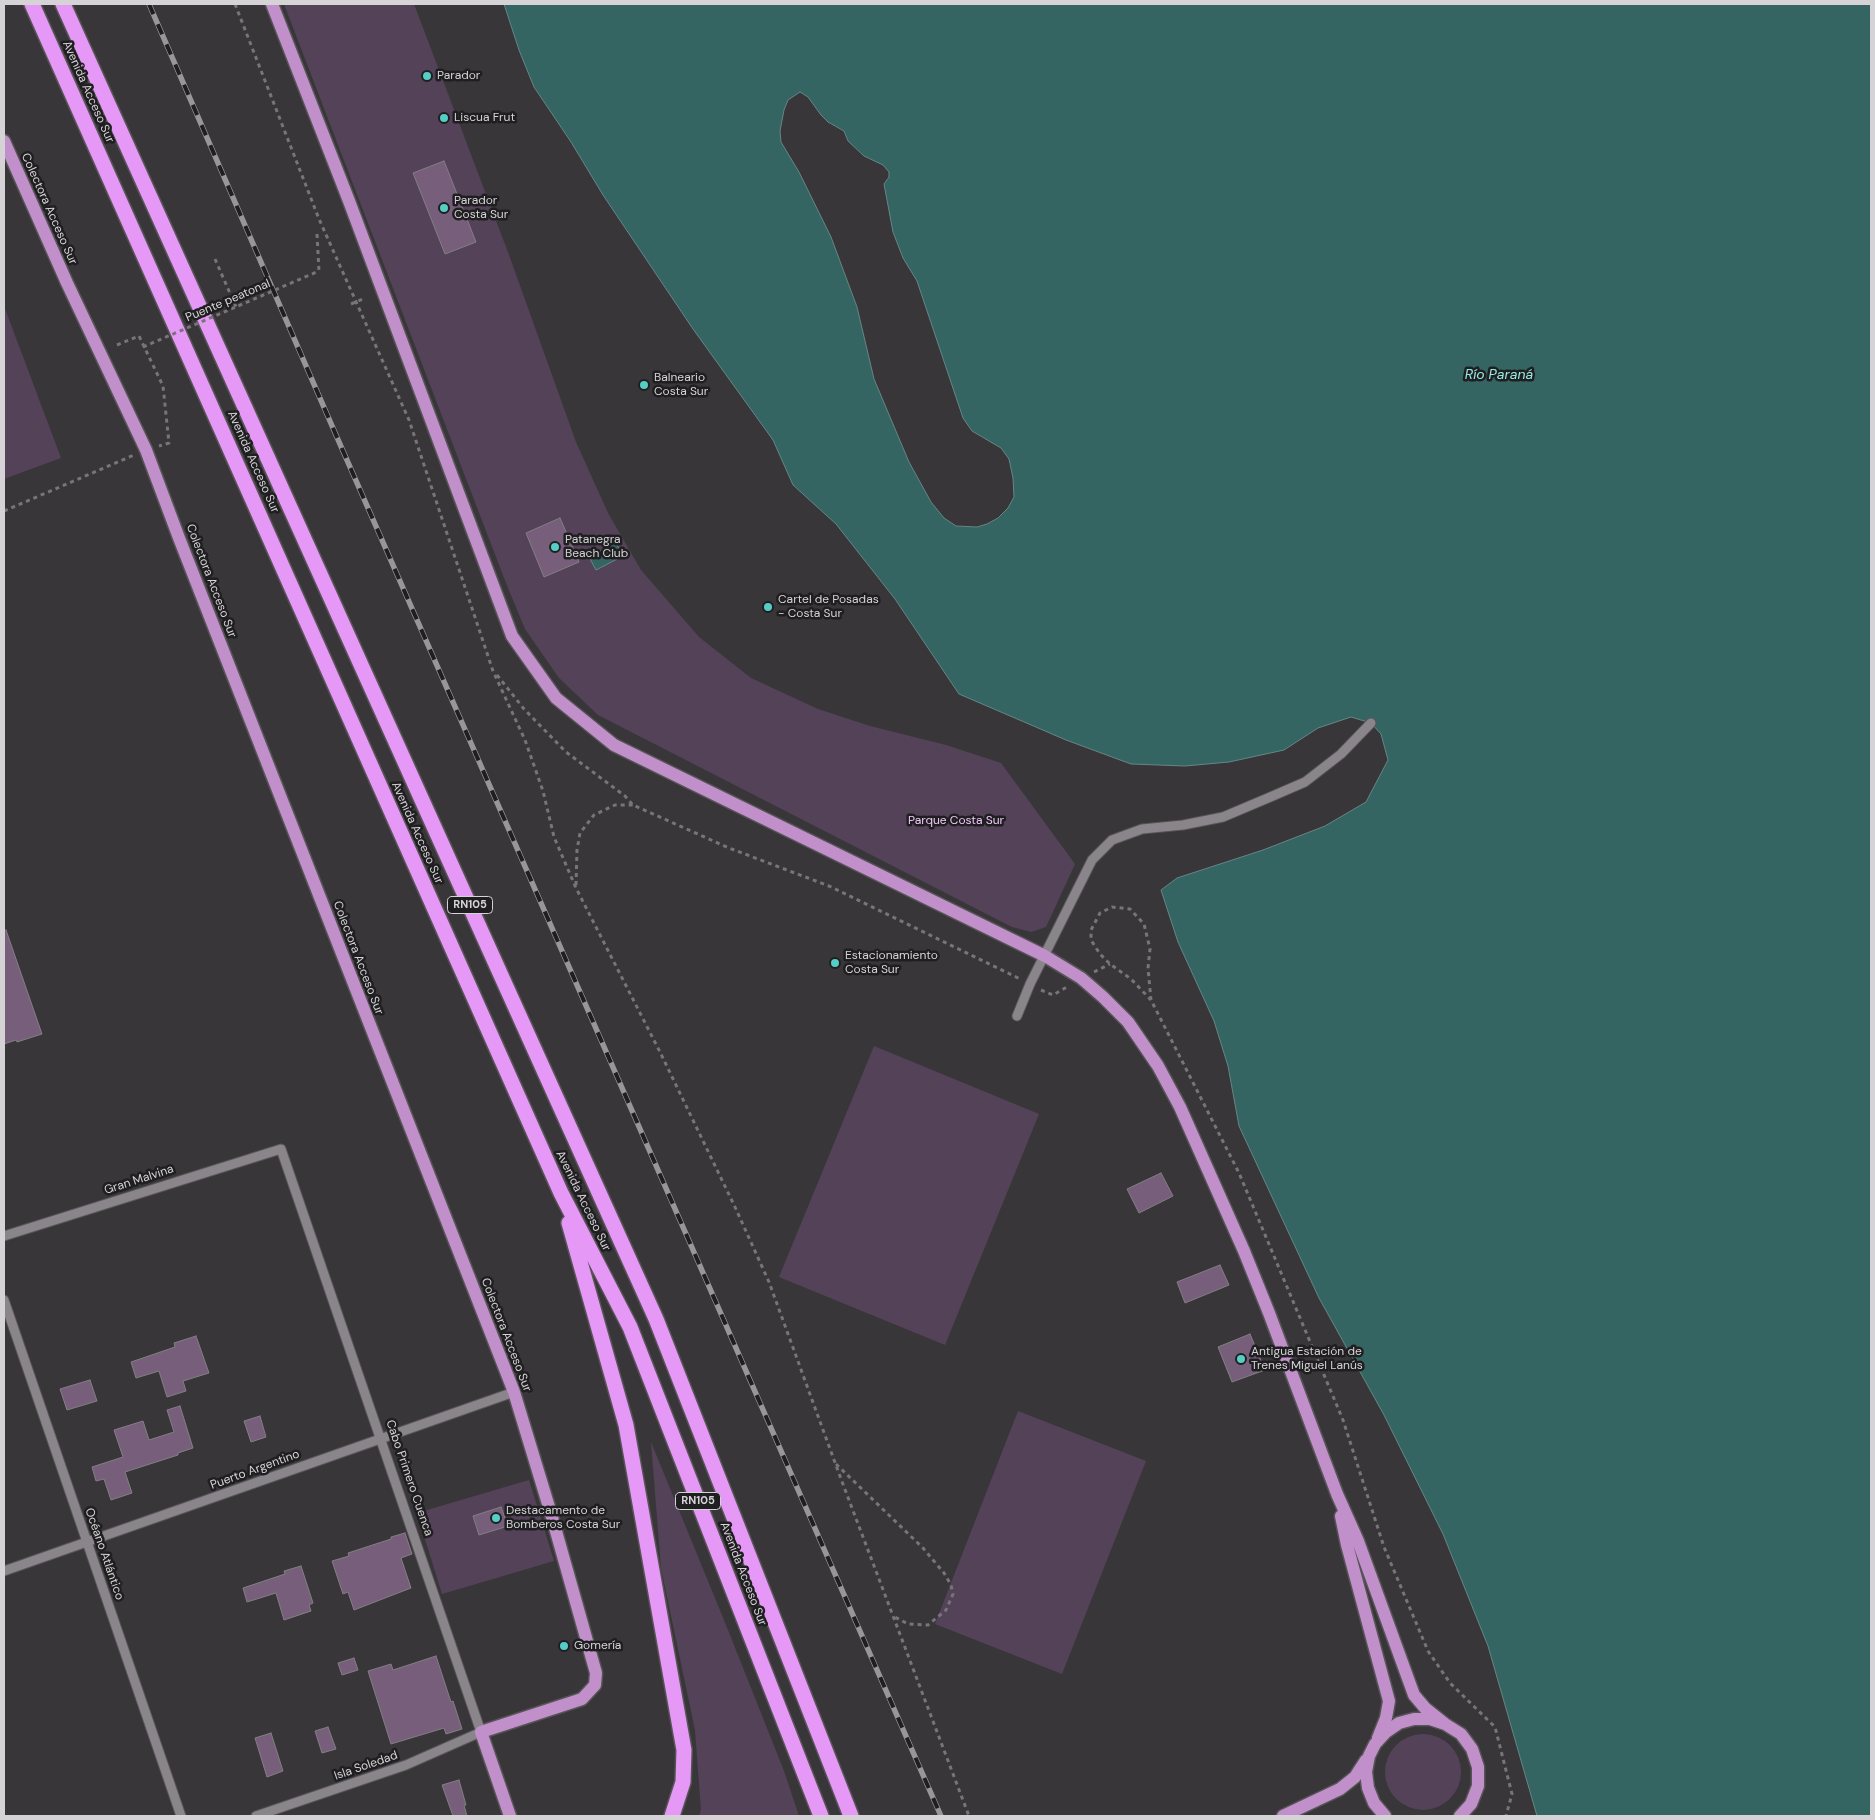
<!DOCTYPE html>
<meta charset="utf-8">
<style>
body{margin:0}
#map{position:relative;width:1875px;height:1820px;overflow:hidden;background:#39363a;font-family:"DM Sans",sans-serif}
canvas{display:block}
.frame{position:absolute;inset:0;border:5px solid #d6d3d6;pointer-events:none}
</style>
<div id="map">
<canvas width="1875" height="1820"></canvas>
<div class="frame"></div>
</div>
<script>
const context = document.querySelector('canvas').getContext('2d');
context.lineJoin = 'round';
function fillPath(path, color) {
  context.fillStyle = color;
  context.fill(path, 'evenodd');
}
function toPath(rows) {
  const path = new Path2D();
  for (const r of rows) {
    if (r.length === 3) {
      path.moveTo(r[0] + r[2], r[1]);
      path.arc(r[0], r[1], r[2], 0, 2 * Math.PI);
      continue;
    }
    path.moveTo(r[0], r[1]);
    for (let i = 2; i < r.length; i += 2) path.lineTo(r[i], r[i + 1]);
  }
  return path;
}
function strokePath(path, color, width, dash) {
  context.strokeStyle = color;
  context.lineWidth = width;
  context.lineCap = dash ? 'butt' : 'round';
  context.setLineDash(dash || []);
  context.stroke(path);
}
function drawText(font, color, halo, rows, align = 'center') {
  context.font = font + ' "DM Sans",sans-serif';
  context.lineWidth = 5;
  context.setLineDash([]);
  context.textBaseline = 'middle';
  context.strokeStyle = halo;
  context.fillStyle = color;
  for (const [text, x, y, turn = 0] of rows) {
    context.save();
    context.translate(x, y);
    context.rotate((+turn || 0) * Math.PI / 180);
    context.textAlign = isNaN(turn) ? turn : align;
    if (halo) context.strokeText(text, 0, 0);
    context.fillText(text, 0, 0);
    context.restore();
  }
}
const green = toPath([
 [284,4,414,4,509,255,576,442,608,513,641,570,699,637,751,678,818,709,870,726,946,745,1001,763,1075,864,1046,927,1031,932,1012,927,598,715,559,678,525,629,506,583],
 [4,306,61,458,4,479],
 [874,1046,1039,1114,945,1345,779,1277],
 [1018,1411,1146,1461,1062,1674,935,1624],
 [651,1442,726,1625,784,1771,799,1816,699,1816,701,1810,695,1730,661,1568],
 [529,1480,554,1561,442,1594,417,1513],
 [1423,1772,38]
]);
const water = toPath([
 [504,4,1871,4,1871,1816,1537,1816,1488,1646,1443,1534,1384,1415,1319,1298,1239,1126,1228,1066,1214,1021,1178,942,1161,890,1177,878,1263,850,1325,826,1366,802,1388,760,1381,734,1371,723,1351,717,1318,728,1284,750,1229,762,1185,766,1131,764,1066,740,959,694,895,599,836,524,793,485,773,440,693,329,603,195,571,142,534,87,519,50,504,4],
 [800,92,808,97,821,115,828,122,844,131,848,141,864,156,883,165,889,172,889,177,884,184,893,232,903,258,917,281,963,418,972,431,1001,448,1009,459,1013,478,1014,497,1008,508,998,518,987,524,977,527,956,526,944,518,931,502,909,462,874,379,857,307,831,237,799,172,781,142,780,131,784,110,788,100,800,92],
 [616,543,623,556,596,570,589,557,616,543]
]);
const building = toPath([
 [444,161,476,242,445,254,413,173,444,161],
 [560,518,579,562,544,577,526,533,560,518],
 [6,930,42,1034,17,1042,16,1040,4,1044,4,931,6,930],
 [1161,1173,1173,1196,1139,1213,1127,1189,1161,1173],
 [1220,1265,1229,1285,1185,1303,1177,1282,1220,1265],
 [1250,1334,1265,1370,1232,1382,1218,1347,1250,1334],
 [196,1336,209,1373,183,1381,186,1391,167,1397,159,1371,136,1378,131,1362,175,1347,174,1343,196,1336],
 [90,1380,97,1401,67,1410,60,1389,90,1380],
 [180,1406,193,1448,178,1453,178,1455,125,1472,132,1493,111,1500,104,1479,96,1481,92,1467,123,1457,114,1430,143,1421,149,1440,174,1432,167,1410,180,1406],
 [260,1416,266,1437,251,1442,244,1421,260,1416],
 [501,1507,508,1526,479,1535,473,1516,501,1507],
 [405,1533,412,1554,401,1558,411,1588,354,1610,348,1592,343,1594,332,1561,349,1556,348,1553,391,1539,391,1537,405,1533],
 [301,1566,313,1603,309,1605,311,1611,284,1620,276,1593,247,1602,243,1588,285,1574,284,1571,301,1566],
 [436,1656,451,1702,453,1701,462,1729,446,1734,444,1728,391,1744,368,1671,391,1664,393,1670,436,1656],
 [354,1658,358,1670,342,1675,338,1663,354,1658],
 [328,1727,336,1749,322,1753,315,1731,328,1727],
 [271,1733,283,1771,267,1777,255,1738,271,1733],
 [459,1780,466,1805,464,1805,467,1816,453,1816,442,1785,459,1780]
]);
const path = toPath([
 [235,4,319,219,409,420,493,671,525,740,543,791,554,837,576,888,660,1052,735,1207,769,1282,841,1479,969,1816],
 [317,234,319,271],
 [215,259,236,307],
 [351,304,363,299],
 [117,345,139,336,163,386,169,443,159,446],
 [4,511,134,455],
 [497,675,524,709,566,752,625,796,633,805,729,848,829,886,1020,979],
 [576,885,577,850,580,833,594,815,615,805,633,805],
 [1094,972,1110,964],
 [1041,990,1053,995,1067,987],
 [1151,1000,1148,968,1150,949,1144,924,1130,909,1112,907,1100,913,1091,930,1091,940,1100,954,1110,964,1131,979,1151,1000,1239,1173,1343,1420,1384,1547,1428,1651,1450,1683,1495,1727,1512,1794,1506,1816],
 [836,1464,923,1548,944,1573,951,1585,953,1594,946,1610,928,1625,908,1624,893,1616]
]);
const minor = toPath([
 [1017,1016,1030,984,1092,860,1112,840,1142,829,1183,825,1223,817,1268,798,1305,782,1341,754,1371,723],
 [4,1236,281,1149,481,1732,406,1765,256,1816],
 [4,1300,181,1816],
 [4,1571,514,1392]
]);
const major = toPath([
 [272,4,349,201,512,636,556,698,614,745,1045,956,1081,978,1103,997,1128,1022,1158,1066,1180,1107,1244,1251,1269,1313,1337,1494,1358,1541,1414,1695,1425,1708,1445,1724],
 [4,141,67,283,146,450,179,538,514,1392,552,1517,596,1673,595,1685,582,1699,481,1732,510,1816],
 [1341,1516,1347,1545,1389,1701,1386,1718,1378,1738],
 [1283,1816,1340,1789,1355,1777,1366,1760],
 [1385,1816,1374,1803,1368,1788,1366,1772,1369,1756,1375,1744,1386,1732,1399,1723,1414,1719,1430,1719,1445,1724,1461,1734,1472,1749,1478,1767,1478,1786,1471,1804,1460,1816]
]);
const highway = toPath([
 [32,4,561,1193,630,1327,821,1816],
 [63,4,656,1319,851,1816],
 [569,1223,626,1425,684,1750,683,1782,672,1816]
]);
const rail = toPath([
 [149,4,336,435,941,1816]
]);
const pathBridge = toPath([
 [143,347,319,271]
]);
const markers = [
 [427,76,5,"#55cec6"],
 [444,118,5,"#55cec6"],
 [444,208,5,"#55cec6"],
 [644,385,5,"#55cec6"],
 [555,547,5,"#55cec6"],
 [768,607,5,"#55cec6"],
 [835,963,5,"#55cec6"],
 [1241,1359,5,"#55cec6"],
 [496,1518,5,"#55cec6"],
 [564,1646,5,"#55cec6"]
];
const shields = [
 [470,905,45],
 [698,1501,45]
];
const shieldNames = [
 ["RN105",470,905],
 ["RN105",698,1501]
];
const poiNames = [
 ["Parador",437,76],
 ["Liscua Frut",454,118],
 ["Parador",454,201],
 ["Costa Sur",454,215],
 ["Balneario",654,378],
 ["Costa Sur",654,392],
 ["Patanegra",565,540],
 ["Beach Club",565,554],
 ["Cartel de Posadas",778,600],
 ["- Costa Sur",778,614],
 ["Estacionamiento",845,956],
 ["Costa Sur",845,970],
 ["Antigua Estación de",1251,1352],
 ["Trenes Miguel Lanús",1251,1366],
 ["Destacamento de",506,1511],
 ["Bomberos Costa Sur",506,1525],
 ["Gomería",574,1646]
];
const streetNames = [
 ["Avenida Acceso Sur",88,92,66],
 ["Colectora Acceso Sur",49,209,66],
 ["Puente peatonal",228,301,-23],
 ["Avenida Acceso Sur",253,462,66],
 ["Colectora Acceso Sur",211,581,69],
 ["Avenida Acceso Sur",417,833,66],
 ["Colectora Acceso Sur",358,958,69],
 ["Gran Malvina",139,1180,-18],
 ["Avenida Acceso Sur",583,1201,64],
 ["Colectora Acceso Sur",506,1335,69],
 ["Puerto Argentino",255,1470,-20],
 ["Cabo Primero Cuenca",409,1478,71],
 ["Océano Atlántico",104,1554,71],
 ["Avenida Acceso Sur",743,1574,69],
 ["Isla Soledad",366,1766,-19]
];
const parkNames = [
 ["Parque Costa Sur",956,821]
];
const waterNames = [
 ["Río Paraná",1499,375]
];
fillPath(green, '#544358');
fillPath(water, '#356562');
strokePath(water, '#658685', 1);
fillPath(building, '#775f7c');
strokePath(building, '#827e83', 1);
strokePath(minor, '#575457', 11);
strokePath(major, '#575457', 15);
strokePath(highway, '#575457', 18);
strokePath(path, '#787579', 3, [4, 4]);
strokePath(minor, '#89858a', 9);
strokePath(major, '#c190cb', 12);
strokePath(highway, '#e698f6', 15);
strokePath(rail, '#999699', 5.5);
strokePath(rail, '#1f1e20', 4, [11]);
strokePath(pathBridge, '#787579', 3, [4, 4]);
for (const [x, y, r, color] of markers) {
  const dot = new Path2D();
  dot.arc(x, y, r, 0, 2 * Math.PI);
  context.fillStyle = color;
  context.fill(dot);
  strokePath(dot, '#1f1e20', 2);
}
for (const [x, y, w] of shields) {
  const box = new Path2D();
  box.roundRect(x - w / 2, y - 8.5, w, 17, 4);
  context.fillStyle = '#1f1e20';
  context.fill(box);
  strokePath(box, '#d6d3d6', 1);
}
drawText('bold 11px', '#d6d3d6', null, shieldNames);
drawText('12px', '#d6d3d6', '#1f1e20', poiNames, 'left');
drawText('12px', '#d6d3d6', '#1f1e20', streetNames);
drawText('12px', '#f1c7fa', '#1f1e20', parkNames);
drawText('italic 14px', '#96ebe4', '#1f1e20', waterNames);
</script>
